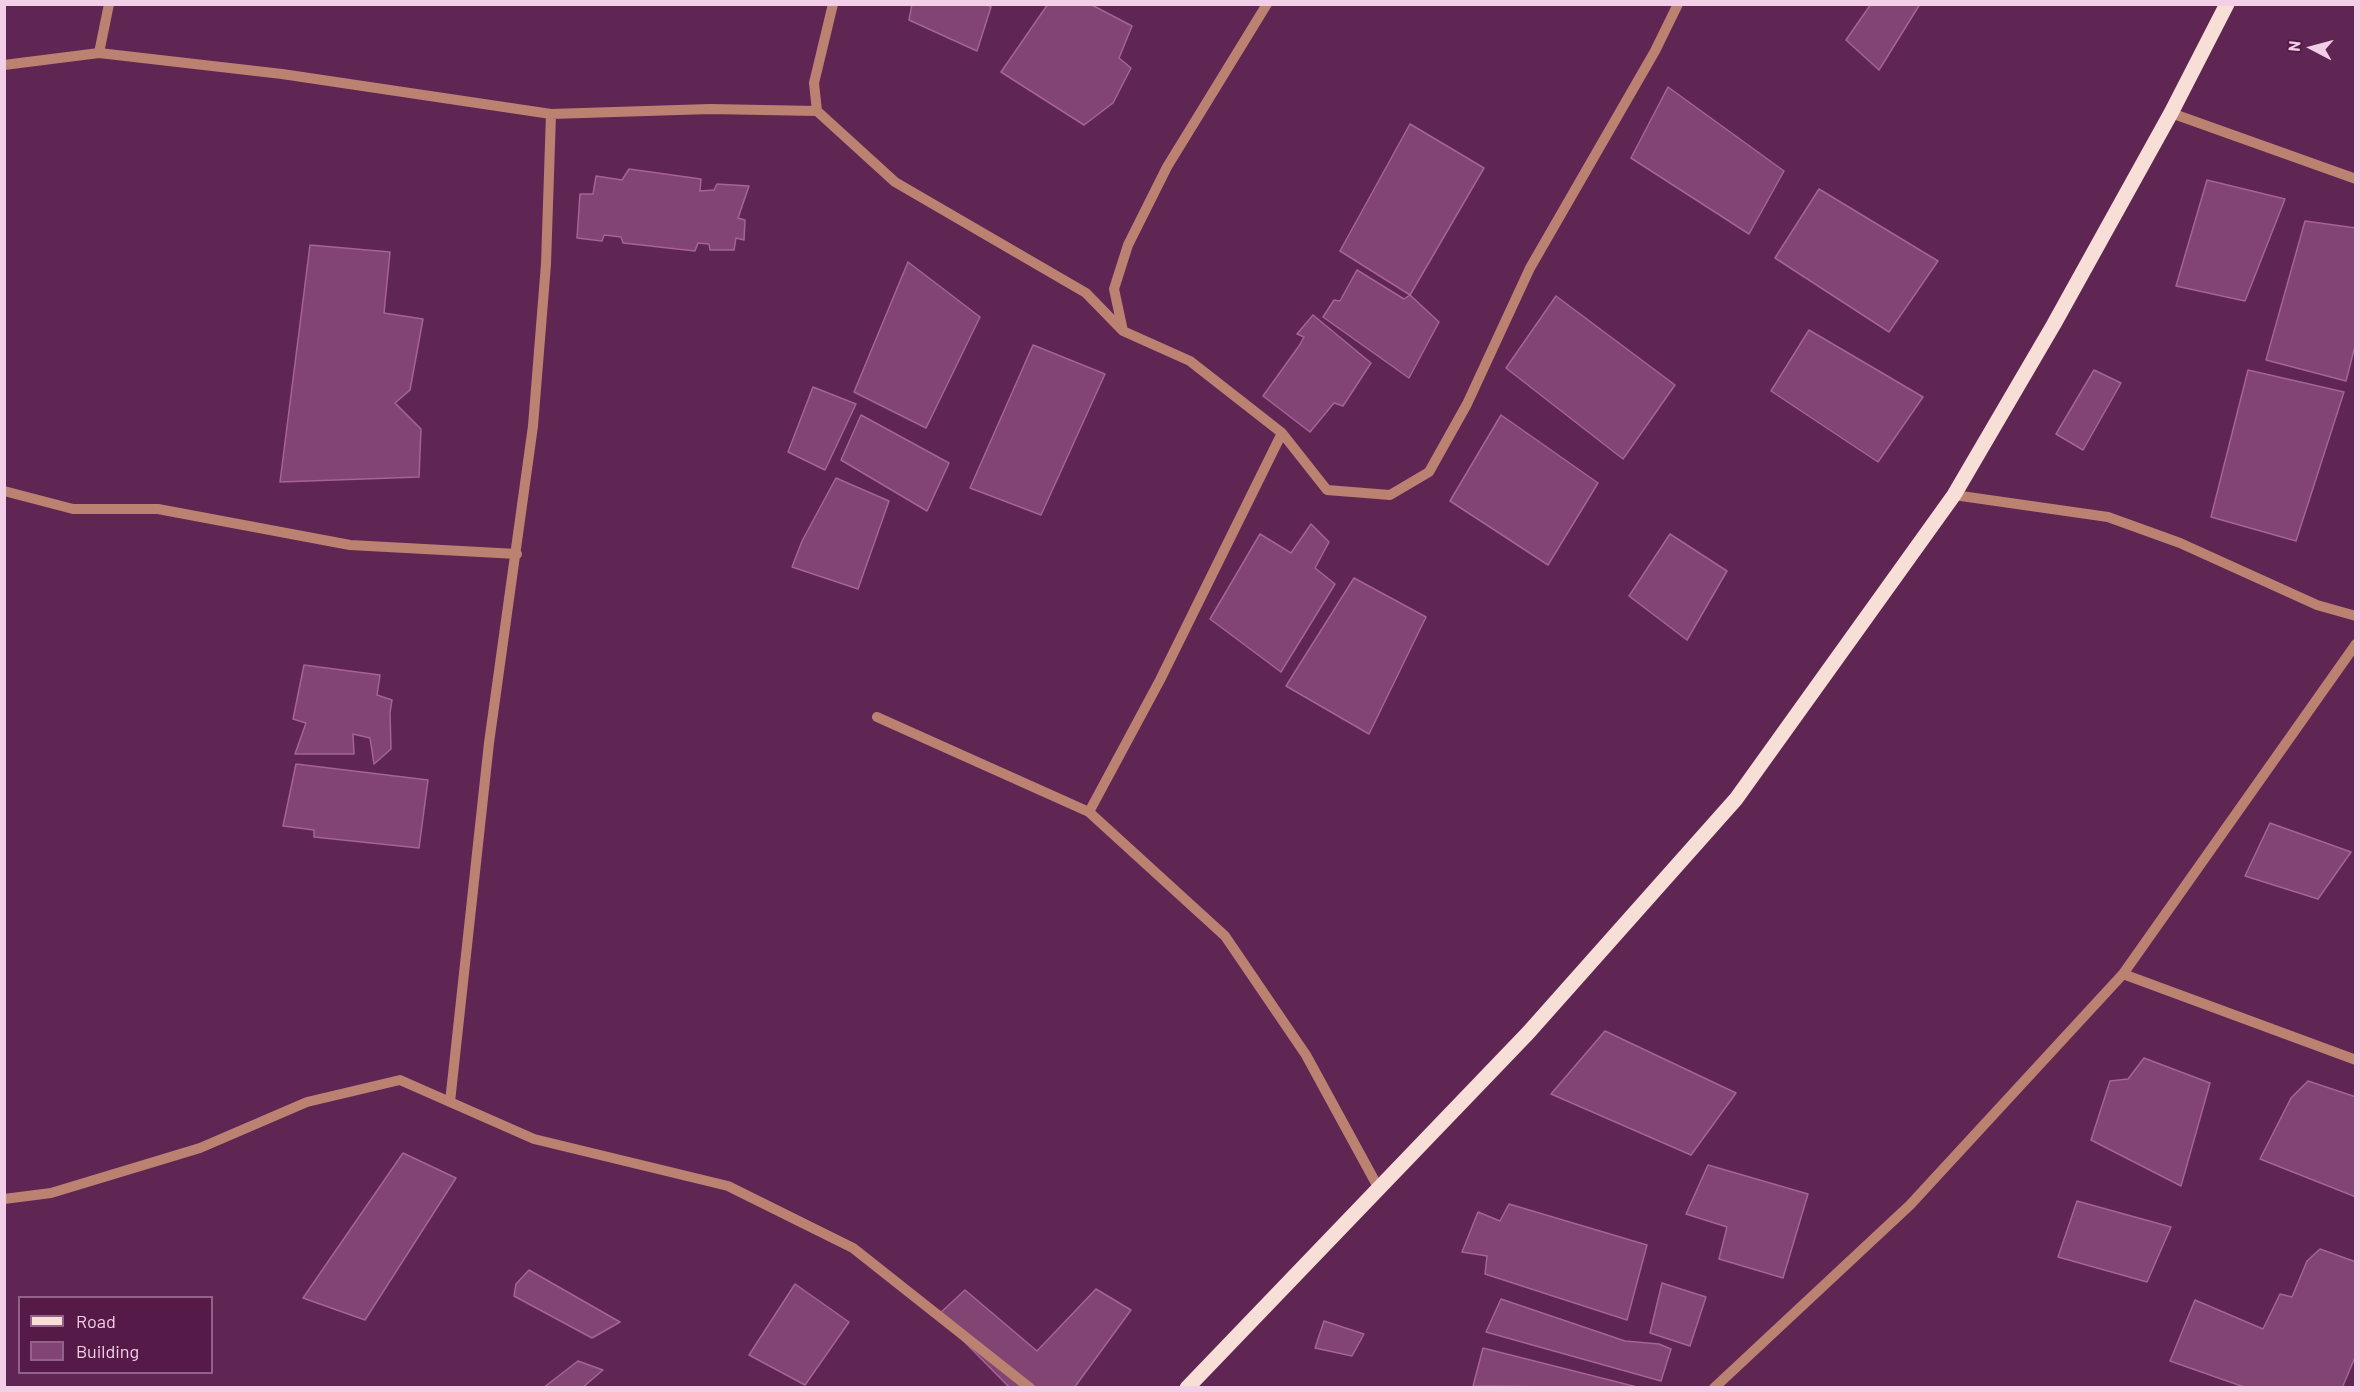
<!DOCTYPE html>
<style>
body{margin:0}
#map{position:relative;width:2360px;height:1392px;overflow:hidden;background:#602653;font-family:Barlow,sans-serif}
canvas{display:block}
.frame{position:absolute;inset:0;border:6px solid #f3cee7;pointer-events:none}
.legend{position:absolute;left:18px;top:1296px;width:195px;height:78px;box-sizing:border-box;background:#551a48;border:2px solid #946288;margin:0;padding:8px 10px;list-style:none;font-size:18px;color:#f3cee7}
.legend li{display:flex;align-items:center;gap:12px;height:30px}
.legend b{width:30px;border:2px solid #946288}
.north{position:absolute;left:2282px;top:18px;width:60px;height:60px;-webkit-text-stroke:4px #551a48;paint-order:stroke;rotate:276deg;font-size:16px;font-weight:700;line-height:24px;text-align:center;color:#f3cee7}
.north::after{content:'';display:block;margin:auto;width:21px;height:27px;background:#f3cee7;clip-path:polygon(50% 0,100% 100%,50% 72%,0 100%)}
</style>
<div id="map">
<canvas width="2360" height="1392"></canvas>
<div class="frame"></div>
<ul class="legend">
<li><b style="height:8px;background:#f7ded7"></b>Road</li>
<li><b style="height:16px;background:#824472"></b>Building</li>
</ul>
<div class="north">N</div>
</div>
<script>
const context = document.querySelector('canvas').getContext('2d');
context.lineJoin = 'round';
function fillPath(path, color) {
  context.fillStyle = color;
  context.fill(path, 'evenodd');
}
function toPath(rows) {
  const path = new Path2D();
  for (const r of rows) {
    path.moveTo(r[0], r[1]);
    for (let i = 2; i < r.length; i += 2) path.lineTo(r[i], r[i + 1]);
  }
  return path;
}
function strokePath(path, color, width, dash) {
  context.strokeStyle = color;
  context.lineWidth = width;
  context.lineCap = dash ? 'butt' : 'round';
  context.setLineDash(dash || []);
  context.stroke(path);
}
const building = toPath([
 [912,4,986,4,991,7,977,51,909,20,912,4],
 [1048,4,1090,4,1132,26,1119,58,1131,68,1113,103,1084,125,1001,72,1048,4],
 [1871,4,1920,4,1879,70,1846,40,1871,4],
 [1668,87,1784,171,1749,234,1631,158,1668,87],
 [1410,124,1484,168,1410,295,1340,251,1410,124],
 [629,169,701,179,700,191,714,190,717,184,749,186,738,218,745,220,744,240,736,238,734,250,710,250,709,244,698,243,695,251,623,243,621,237,604,235,602,241,577,238,580,194,593,194,596,176,622,180,629,169],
 [2207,180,2285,199,2245,301,2176,286,2207,180],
 [1819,189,1938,261,1889,332,1775,258,1819,189],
 [2305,221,2356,228,2356,342,2346,381,2266,360,2305,221],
 [310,245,390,252,384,313,423,319,410,390,395,403,421,429,419,477,280,482,310,245],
 [908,262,980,317,926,428,854,392,908,262],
 [1357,270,1404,299,1410,295,1439,322,1409,378,1323,317,1334,300,1340,301,1357,270],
 [1556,296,1675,385,1623,459,1506,368,1556,296],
 [1313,315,1371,363,1343,406,1334,403,1310,432,1263,396,1299,346,1304,337,1297,334,1313,315],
 [1809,330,1923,397,1878,462,1771,391,1809,330],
 [1033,345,1105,374,1041,515,970,488,1033,345],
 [2094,370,2121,383,2083,450,2056,434,2094,370],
 [2248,370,2344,392,2296,541,2211,517,2248,370],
 [813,387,856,404,825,470,788,452,813,387],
 [861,415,949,463,927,511,841,460,861,415],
 [1501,415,1598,483,1548,565,1450,501,1501,415],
 [836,478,889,501,858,589,792,567,802,541,836,478],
 [1311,524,1329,542,1315,568,1335,584,1281,672,1210,619,1260,534,1291,553,1311,524],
 [1670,534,1727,571,1687,640,1629,596,1670,534],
 [1354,578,1426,617,1369,734,1286,686,1354,578],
 [304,665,380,675,377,695,392,700,390,713,391,749,374,764,370,738,353,734,354,754,295,754,306,723,293,719,304,665],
 [296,764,428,780,419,848,314,837,314,830,283,826,296,764],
 [2270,823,2351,852,2318,899,2245,876,2270,823],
 [1605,1031,1736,1093,1691,1155,1551,1094,1605,1031],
 [2144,1058,2210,1083,2181,1186,2091,1140,2110,1081,2128,1079,2144,1058],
 [2308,1081,2356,1097,2356,1197,2260,1159,2291,1098,2308,1081],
 [403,1153,456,1178,365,1320,303,1298,403,1153],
 [1708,1165,1808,1194,1783,1278,1719,1259,1727,1227,1686,1214,1708,1165],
 [2077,1201,2171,1227,2147,1282,2058,1257,2077,1201],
 [1509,1204,1647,1245,1627,1320,1485,1274,1487,1256,1462,1252,1478,1212,1500,1221,1509,1204],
 [2320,1249,2356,1262,2356,1355,2342,1388,2247,1388,2170,1361,2195,1300,2263,1329,2280,1294,2292,1297,2307,1261,2320,1249],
 [529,1270,620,1322,592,1338,514,1296,516,1284,529,1270],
 [1662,1283,1706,1297,1690,1346,1650,1333,1662,1283],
 [795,1284,849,1322,805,1385,749,1355,795,1284],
 [1096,1289,1131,1310,1074,1388,1010,1388,938,1315,965,1290,1037,1351,1096,1289],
 [1501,1299,1625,1341,1659,1344,1671,1349,1661,1381,1486,1332,1501,1299],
 [1324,1321,1364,1334,1352,1356,1315,1348,1324,1321],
 [1483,1348,1641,1388,1473,1386,1483,1348],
 [578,1361,603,1370,582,1388,543,1388,578,1361]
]);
const minor = toPath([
 [1267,4,1167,167,1128,245,1114,289,1123,331,1190,361,1282,433,1327,490,1390,495,1429,472,1467,404,1530,268,1655,51,1678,4],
 [99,53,109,4],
 [4,65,99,53,282,74,551,114,710,109,817,111,895,182,1086,293,1123,331],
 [817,111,814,83,833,4],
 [2171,113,2356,179],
 [4,491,73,509,158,509,350,545,517,554],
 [1954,495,2108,517,2180,543,2317,605,2356,616],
 [877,717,1089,812,1225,936,1306,1055,1378,1187],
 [1089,812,1160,680,1282,433],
 [2123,974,2356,1060],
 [450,1102,489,743,533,426,546,264,551,114],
 [4,1199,51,1193,200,1148,307,1102,400,1080,534,1139,728,1186,853,1248,1030,1388],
 [1714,1388,1910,1205,2123,974,2356,644]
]);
const major = toPath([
 [1187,1388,1528,1033,1736,799,1954,495,2054,324,2171,113,2227,4]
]);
fillPath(building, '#824472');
strokePath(building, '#a56494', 1.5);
strokePath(minor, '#bc8271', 10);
strokePath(major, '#f7ded7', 15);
</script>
